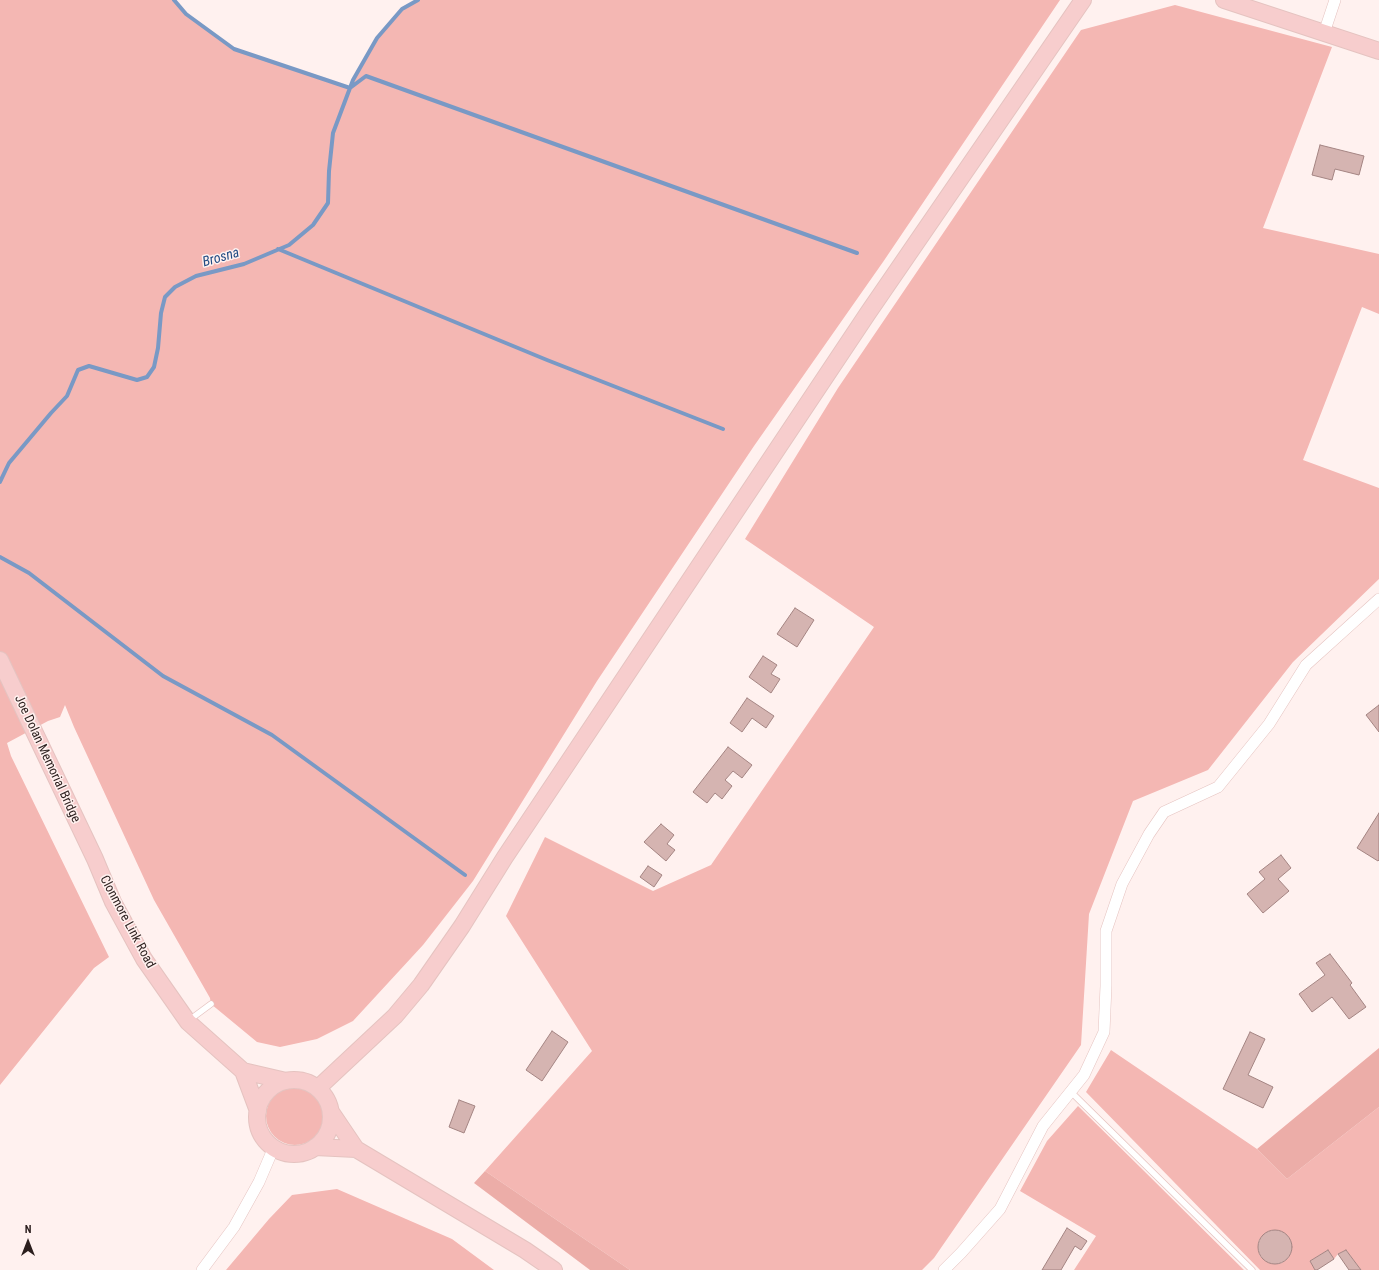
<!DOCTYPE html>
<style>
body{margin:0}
#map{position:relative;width:1379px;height:1270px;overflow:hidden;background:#fff1ef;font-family:"Roboto Condensed",sans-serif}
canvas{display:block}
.north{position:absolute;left:8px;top:1222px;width:40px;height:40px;-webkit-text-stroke:3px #fff1ef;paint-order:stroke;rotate:0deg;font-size:11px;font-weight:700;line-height:16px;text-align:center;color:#2b1e1d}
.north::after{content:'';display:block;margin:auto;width:14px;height:18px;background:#2b1e1d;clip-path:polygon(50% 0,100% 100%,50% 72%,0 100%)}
</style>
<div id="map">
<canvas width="1379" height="1270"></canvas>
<div class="north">N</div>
</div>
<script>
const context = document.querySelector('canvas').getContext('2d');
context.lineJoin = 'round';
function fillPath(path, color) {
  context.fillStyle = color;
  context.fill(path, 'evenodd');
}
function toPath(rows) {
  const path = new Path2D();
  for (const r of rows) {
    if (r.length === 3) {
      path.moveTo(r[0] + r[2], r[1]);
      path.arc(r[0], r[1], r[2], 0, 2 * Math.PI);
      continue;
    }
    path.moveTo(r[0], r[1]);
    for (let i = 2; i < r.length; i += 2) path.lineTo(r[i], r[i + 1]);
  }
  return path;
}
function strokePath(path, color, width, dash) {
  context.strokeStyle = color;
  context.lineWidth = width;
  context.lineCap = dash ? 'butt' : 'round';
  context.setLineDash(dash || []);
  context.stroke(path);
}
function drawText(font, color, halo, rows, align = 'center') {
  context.font = font + ' "Roboto Condensed",sans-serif';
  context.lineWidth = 3;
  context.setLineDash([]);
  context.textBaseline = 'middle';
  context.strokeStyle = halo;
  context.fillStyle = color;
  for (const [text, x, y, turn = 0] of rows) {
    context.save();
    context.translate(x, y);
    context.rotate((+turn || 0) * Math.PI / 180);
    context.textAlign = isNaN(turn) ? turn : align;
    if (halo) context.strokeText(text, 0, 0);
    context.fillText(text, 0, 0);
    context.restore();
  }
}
const green = toPath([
 [0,0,175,0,186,14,234,49,350,88,377,38,402,9,418,0,1060,0,883,262,754,446,597,681,473,881,423,945,353,1021,317,1039,280,1047,257,1042,211,1004,210,998,154,900,74,727,65,705,60,717,48,721,7,743,11,756,109,957,94,968,0,1085],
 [1175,5,1332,47,1263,228,1379,254,1379,314,1362,307,1303,460,1379,488,1379,579,1293,662,1208,770,1133,801,1089,914,1081,1045,934,1258,922,1270,630,1270,485,1171,592,1051,506,916,545,837,653,891,711,865,874,627,745,539,838,388,1081,30],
 [1111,1050,1257,1149,1287,1179,1379,1107,1379,1270,1361,1270,1346,1250,1338,1254,1334,1259,1328,1250,1310,1261,1315,1270,1260,1270,1086,1092],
 [1272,1230,1280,1231,1287,1235,1291,1242,1292,1250,1288,1258,1282,1263,1274,1264,1266,1261,1260,1256,1258,1248,1259,1240,1265,1234],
 [295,1116,29],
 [1078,1106,1140,1167,1244,1270,1074,1270,1096,1236,1020,1191,1047,1141],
 [337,1189,452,1239,494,1270,226,1270,269,1219,292,1195]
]);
const forest = toPath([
 [1379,1048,1379,1107,1287,1179,1257,1149],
 [485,1171,630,1270,590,1270,474,1183]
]);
const stream = toPath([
 [174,0,186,14,234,49,350,88,366,76,857,253],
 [278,249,547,360,723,429],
 [0,482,9,463,51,413,67,396,78,370,89,366,137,380,147,377,154,367,158,348,161,313,165,297,175,287,196,276,244,264,289,245,313,225,328,203,329,171,333,133,353,80,377,38,402,9,418,0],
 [0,557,29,573,163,676,272,735,465,875]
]);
const building = toPath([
 [1320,145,1364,156,1359,175,1335,169,1332,180,1312,175,1320,145],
 [795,608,814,620,797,647,777,634,795,608],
 [763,656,777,665,771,674,780,679,771,693,749,677,763,656],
 [747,698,774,716,766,728,752,718,742,732,730,723,747,698],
 [1379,705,1379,732,1366,715,1379,705],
 [728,747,752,765,742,778,733,771,725,780,732,786,722,799,715,793,707,803,693,792,728,747],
 [1379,813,1379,860,1378,861,1357,848,1379,813],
 [661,824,674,835,667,844,675,850,666,861,644,842,661,824],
 [1281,855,1291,868,1278,879,1289,891,1263,913,1247,894,1265,879,1259,872,1281,855],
 [648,866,662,875,654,887,640,877,648,866],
 [1330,954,1352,983,1350,985,1366,1007,1349,1019,1332,997,1312,1012,1299,994,1325,975,1316,963,1330,954],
 [552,1031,568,1042,542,1081,526,1070,552,1031],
 [1250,1032,1265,1039,1248,1075,1273,1087,1263,1108,1223,1089,1250,1032],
 [459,1100,475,1106,464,1133,449,1127,459,1100],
 [1067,1228,1087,1241,1081,1250,1075,1246,1061,1270,1042,1270,1067,1228],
 [1275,1247,17],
 [1328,1250,1334,1259,1317,1270,1315,1270,1310,1261,1328,1250],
 [1346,1250,1361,1270,1349,1270,1338,1254,1346,1250]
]);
const lane = toPath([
 [188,1021,211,1004],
 [1071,1092,1252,1270]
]);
const street = toPath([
 [1324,33,1335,0],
 [202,1270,234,1227,259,1182,274,1147],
 [944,1270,961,1253,1000,1209,1043,1126,1084,1075,1104,1032,1106,986,1106,931,1122,884,1149,834,1164,812,1218,787,1269,724,1306,665,1379,599]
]);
const secondary = toPath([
 [1224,0,1379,51],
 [0,660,95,859,113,902,144,959,188,1022,243,1071,258,1111],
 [243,1071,286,1081],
 [294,1117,37],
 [318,1088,395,1016,421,985,462,926,505,857,868,313,1083,0],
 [331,1112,356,1149,525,1250,554,1270],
 [315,1147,356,1149]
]);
const streetNames = [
 ["Joe Dolan Memorial Bridge",47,759,65],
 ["Clonmore Link Road",127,922,62]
];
const waterNames = [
 ["Brosna",221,258,-16]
];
fillPath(green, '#f4b7b3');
fillPath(forest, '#ecada8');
strokePath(stream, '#7999c5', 4);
fillPath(building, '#d5b4b1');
strokePath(building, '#a48482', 1);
strokePath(lane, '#e5c3c0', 7);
strokePath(street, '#e5c3c0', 12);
strokePath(secondary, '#e5c3c0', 18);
strokePath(lane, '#fff', 5.5);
strokePath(street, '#fff', 11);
strokePath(secondary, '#f7cdcd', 16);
drawText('13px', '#2b1e1d', '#fff1ef', streetNames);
drawText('italic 14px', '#214b83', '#fff1ef', waterNames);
</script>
